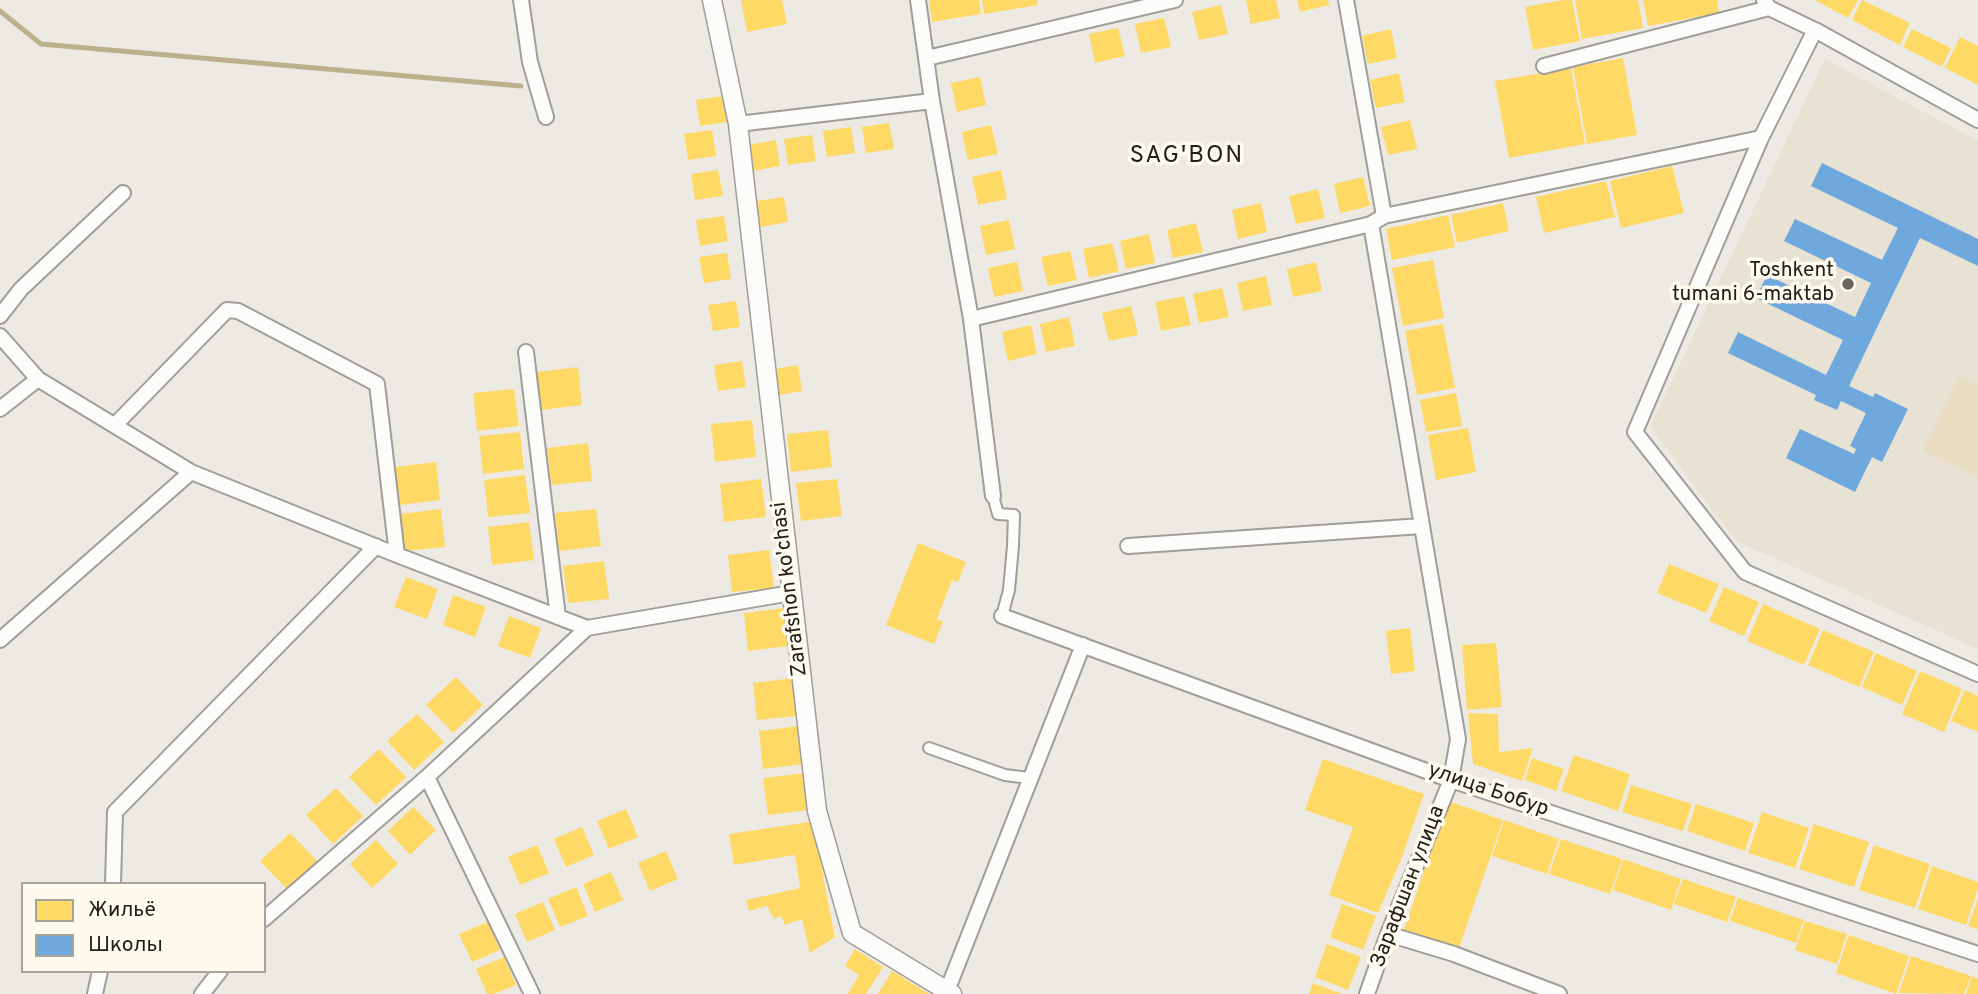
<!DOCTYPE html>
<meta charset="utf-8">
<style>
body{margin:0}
#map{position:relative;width:1978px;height:994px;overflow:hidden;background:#edeae3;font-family:Overpass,sans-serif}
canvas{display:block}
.legend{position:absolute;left:21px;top:882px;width:245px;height:91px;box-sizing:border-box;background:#fefaed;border:2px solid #a6a399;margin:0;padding:9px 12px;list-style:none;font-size:21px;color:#21201b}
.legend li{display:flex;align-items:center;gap:14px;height:35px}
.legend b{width:35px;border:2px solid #a6a399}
</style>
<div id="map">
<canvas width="1978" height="994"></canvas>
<ul class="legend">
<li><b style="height:19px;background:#ffd966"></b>Жильё</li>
<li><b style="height:19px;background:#6fa8dc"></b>Школы</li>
</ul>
</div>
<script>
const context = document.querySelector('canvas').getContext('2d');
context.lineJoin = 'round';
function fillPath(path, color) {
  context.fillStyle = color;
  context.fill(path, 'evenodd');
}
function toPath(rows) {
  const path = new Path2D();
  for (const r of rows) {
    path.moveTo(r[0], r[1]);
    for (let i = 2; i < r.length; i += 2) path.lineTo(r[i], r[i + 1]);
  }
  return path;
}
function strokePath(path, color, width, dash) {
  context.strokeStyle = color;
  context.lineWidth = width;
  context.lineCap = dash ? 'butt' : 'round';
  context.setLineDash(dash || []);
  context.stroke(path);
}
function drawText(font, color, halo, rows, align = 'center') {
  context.font = font + ' Overpass,sans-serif';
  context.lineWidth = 7;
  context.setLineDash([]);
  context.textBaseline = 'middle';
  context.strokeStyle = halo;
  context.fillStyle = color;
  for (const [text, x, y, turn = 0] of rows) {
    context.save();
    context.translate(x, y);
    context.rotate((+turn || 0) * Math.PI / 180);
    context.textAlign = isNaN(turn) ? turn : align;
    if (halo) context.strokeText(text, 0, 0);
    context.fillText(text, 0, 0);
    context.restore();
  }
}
const built = toPath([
 [1825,59,1978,141,1978,649,1736,541,1650,427]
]);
const green = toPath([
 [1959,376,1978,385,1978,477,1923,451]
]);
const homes = toPath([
 [741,0,782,0,787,24,747,32],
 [929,0,979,0,981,14,932,22],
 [982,0,1037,0,1038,5,984,14],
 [1246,0,1276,0,1280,18,1251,24],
 [1297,0,1328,0,1329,5,1300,12],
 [1563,0,1572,0,1580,41,1533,50,1525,7],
 [1575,0,1638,0,1643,28,1582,39],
 [1643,0,1717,0,1719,13,1648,26],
 [1815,0,1858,0,1848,18],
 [1862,0,1910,23,1900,45,1852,20],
 [1221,5,1228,34,1199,40,1192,12],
 [1164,18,1171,47,1141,53,1135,24],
 [1118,28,1125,56,1095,63,1089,34],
 [1391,29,1397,58,1368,64,1362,36],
 [1912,29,1951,48,1942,67,1903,47],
 [1960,37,1978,46,1978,85,1945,68],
 [1623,58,1637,135,1587,144,1573,67],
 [1571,68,1585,144,1509,158,1495,81],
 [1399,73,1405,102,1376,108,1370,80],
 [980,77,986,105,957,112,951,83],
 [723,96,727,122,700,126,696,100],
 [1410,120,1417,149,1388,155,1381,127],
 [889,123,894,149,866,153,862,127],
 [991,125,998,154,968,160,962,132],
 [851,127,855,153,827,157,823,131],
 [712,130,716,156,688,160,684,134],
 [812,135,816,161,788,165,784,139],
 [776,140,780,166,753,171,748,145],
 [1672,166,1684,213,1621,228,1610,181],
 [718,170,723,196,695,200,691,174],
 [1001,170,1007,199,978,205,972,177],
 [1363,177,1370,206,1340,213,1334,184],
 [1606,181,1615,217,1544,233,1536,197],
 [1318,189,1325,218,1296,224,1289,196],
 [784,197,788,222,760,227,756,201],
 [1261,203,1267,232,1238,239,1232,210],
 [1503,203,1509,231,1457,243,1451,215],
 [1448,215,1455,247,1392,260,1386,229],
 [724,216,728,241,700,246,696,220],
 [1009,220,1015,249,986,255,980,226],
 [1196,223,1203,252,1173,258,1167,230],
 [1149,234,1155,263,1126,269,1120,241],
 [1112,243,1119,271,1089,278,1083,249],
 [1070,251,1077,280,1048,286,1041,257],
 [727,253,731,279,704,283,699,257],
 [1433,260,1444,318,1403,326,1392,268],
 [1017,262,1023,291,994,297,988,268],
 [1316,262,1322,291,1293,297,1287,269],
 [1266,276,1272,305,1243,311,1237,283],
 [1222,288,1229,317,1199,323,1193,294],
 [1184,296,1191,325,1161,331,1155,302],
 [736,301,740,327,713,331,708,305],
 [1131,306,1138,335,1109,341,1102,313],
 [1069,317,1075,346,1046,352,1040,324],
 [1443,324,1455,388,1417,395,1405,331],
 [1031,325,1037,354,1008,361,1002,332],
 [742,361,746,387,718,391,714,365],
 [798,365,802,391,774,396,770,370],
 [578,367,582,405,541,410,537,372],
 [514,389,519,426,477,431,473,393],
 [1456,393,1462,426,1426,432,1420,400],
 [752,420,756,457,715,462,711,424],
 [1468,428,1476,472,1436,480,1428,435],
 [828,430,832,467,791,472,787,434],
 [520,432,524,469,483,474,479,436],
 [588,443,592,481,551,485,547,448],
 [436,462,440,500,399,505,395,467],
 [525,475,530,513,488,517,484,480],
 [761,479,766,517,724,522,720,484],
 [837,479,842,516,801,521,796,483],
 [441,509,445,547,404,551,400,514],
 [596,509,601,546,559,551,555,513],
 [529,522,534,560,492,565,488,527],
 [918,543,966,562,958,582,952,580,937,619,943,622,934,644,886,625],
 [769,550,774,588,732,592,728,555],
 [604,561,609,599,568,603,563,566],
 [1669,564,1719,584,1706,613,1657,593],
 [406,577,438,589,427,619,394,607],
 [1724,587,1759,602,1744,636,1709,621],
 [453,595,486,607,475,637,443,625],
 [1763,604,1820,629,1804,665,1747,641],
 [785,608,789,646,748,651,744,613],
 [509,616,541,628,530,658,498,646],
 [1410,628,1415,671,1391,674,1386,631],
 [1823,630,1874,652,1859,687,1808,665],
 [1496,643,1502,707,1467,710,1462,645],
 [1876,653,1917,671,1902,705,1862,687],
 [1920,671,1962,689,1944,732,1902,714],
 [456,677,483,705,453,733,426,705],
 [794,678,798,716,757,720,753,683],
 [1965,690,1978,696,1978,732,1951,721],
 [1468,713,1498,714,1499,752,1533,748,1522,781,1473,764],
 [417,714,444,742,414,770,387,741],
 [800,726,804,764,763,769,759,731],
 [379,749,406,777,376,805,349,777],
 [1574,755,1630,774,1618,811,1561,791],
 [1532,758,1564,769,1556,791,1525,780],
 [1323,759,1424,794,1402,857,1378,913,1329,895,1353,827,1305,810],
 [805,773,809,810,768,815,763,778],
 [1631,785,1692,804,1683,831,1622,812],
 [336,788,363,816,333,844,306,815],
 [1448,801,1503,820,1459,948,1404,930],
 [1696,804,1754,823,1745,851,1687,831],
 [413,807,436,830,410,855,388,831],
 [626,809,638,837,609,849,597,821],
 [1762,812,1809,828,1795,868,1748,853],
 [1504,820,1559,839,1547,874,1492,856],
 [816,821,824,882,835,937,810,953,802,919,785,925,781,916,774,919,767,906,749,911,746,900,800,888,795,855,734,865,729,834],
 [1814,824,1869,842,1854,887,1799,869],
 [582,827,594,855,566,867,554,839],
 [290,833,317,861,287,889,260,861],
 [1561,839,1622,859,1610,894,1549,874],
 [376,840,398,864,372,888,350,864],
 [537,845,549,873,520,885,508,857],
 [1874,845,1930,864,1915,908,1859,890],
 [666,851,678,879,650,891,638,863],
 [1623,859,1681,879,1671,910,1613,890],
 [1932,866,1978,882,1978,889,1966,925,1918,909],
 [611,872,623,900,595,912,583,884],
 [1683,879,1736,897,1727,922,1674,904],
 [576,887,588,916,560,927,548,899],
 [1738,898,1804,920,1796,943,1730,921],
 [1978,899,1978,929,1968,926],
 [543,902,555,930,527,942,515,914],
 [1342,904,1376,916,1363,950,1330,937],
 [1805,921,1847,934,1837,964,1795,950],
 [488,922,500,950,472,962,459,934],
 [1849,935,1909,956,1896,994,1836,973],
 [1327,944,1361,957,1348,990,1315,977],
 [855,949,883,967,866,994,848,994,859,975,845,966],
 [1911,956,1971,976,1964,994,1899,993],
 [504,957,516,985,494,994,487,994,476,969],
 [892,971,929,994,878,994],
 [1972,976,1978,979,1978,994,1966,994],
 [1313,983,1342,994,1309,994]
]);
const schools = toPath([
 [1822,163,1978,239,1978,266,1920,238,1849,386,1873,397,1875,393,1908,409,1882,462,1872,457,1855,492,1786,458,1800,429,1854,454,1856,449,1850,446,1866,413,1841,401,1837,410,1814,400,1816,395,1728,353,1738,332,1826,375,1843,340,1756,298,1767,275,1855,317,1871,283,1784,241,1795,219,1882,260,1898,228,1811,186]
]);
const stream = toPath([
 [0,11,41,44,521,86]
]);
const pedestrian = toPath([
 [993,496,998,514,1014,515,1013,546,1009,590,1002,616],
 [929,748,1005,775,1029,778]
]);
const minor = toPath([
 [521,0,530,62,546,117],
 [918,0,932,101,971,319,993,496],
 [1346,0,1384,216],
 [1764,0,1769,8,1815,30,1978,120],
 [1815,30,1761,138,1635,432,1745,572,1978,674],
 [927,58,1175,0],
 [1544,66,1769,8],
 [738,124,932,101],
 [0,316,21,289,123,193],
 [971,319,1371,224,1384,216,1761,138],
 [0,336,38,379,191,472,397,555,587,628,791,593],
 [526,352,558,617],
 [0,409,38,379],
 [115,425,227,310,238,311,377,384,397,555],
 [1128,546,1422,526],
 [1002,616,1451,780,1978,954],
 [0,640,191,472],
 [113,884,115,812,376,546],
 [264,919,427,777],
 [1388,934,1454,954,1559,994],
 [947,991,1083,645],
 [95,994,100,971],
 [202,994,220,971],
 [532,994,427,777,587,628],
 [1367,994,1388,934,1451,780,1458,739,1371,224]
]);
const tertiary = toPath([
 [712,0,738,124,817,811,852,933,952,994]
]);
const markers = [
 [1848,284,7,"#686761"]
];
const poiNames = [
 ["Toshkent",1834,272],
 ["tumani 6-maktab",1834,296]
];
const streetNames = [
 ["Zarafshon ko'chasi",791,589,-97],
 ["улица Бобур",1488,791,19],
 ["Зарафшан улица",1409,887,-69]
];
const quarterNames = [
 ["SAG'BON",1187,157]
];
fillPath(built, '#e7e2d3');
fillPath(green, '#e8ddc3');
fillPath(homes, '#ffd966');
fillPath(schools, '#6fa8dc');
strokePath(stream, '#bdb08c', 5);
strokePath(pedestrian, '#9f9e98', 14);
strokePath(minor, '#9f9e98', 18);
strokePath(tertiary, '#9f9e98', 21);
strokePath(pedestrian, '#fcfcfb', 10);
strokePath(minor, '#fcfcfb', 14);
strokePath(tertiary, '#fcfcfb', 18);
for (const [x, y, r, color] of markers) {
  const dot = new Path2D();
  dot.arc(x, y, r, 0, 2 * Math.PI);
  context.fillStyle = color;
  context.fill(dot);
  strokePath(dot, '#fefaed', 2.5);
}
drawText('21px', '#21201b', '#fefaed', poiNames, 'right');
drawText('21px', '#21201b', '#fefaed', streetNames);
context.letterSpacing = '2px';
drawText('24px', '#21201b', '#fefaed', quarterNames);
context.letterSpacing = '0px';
</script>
